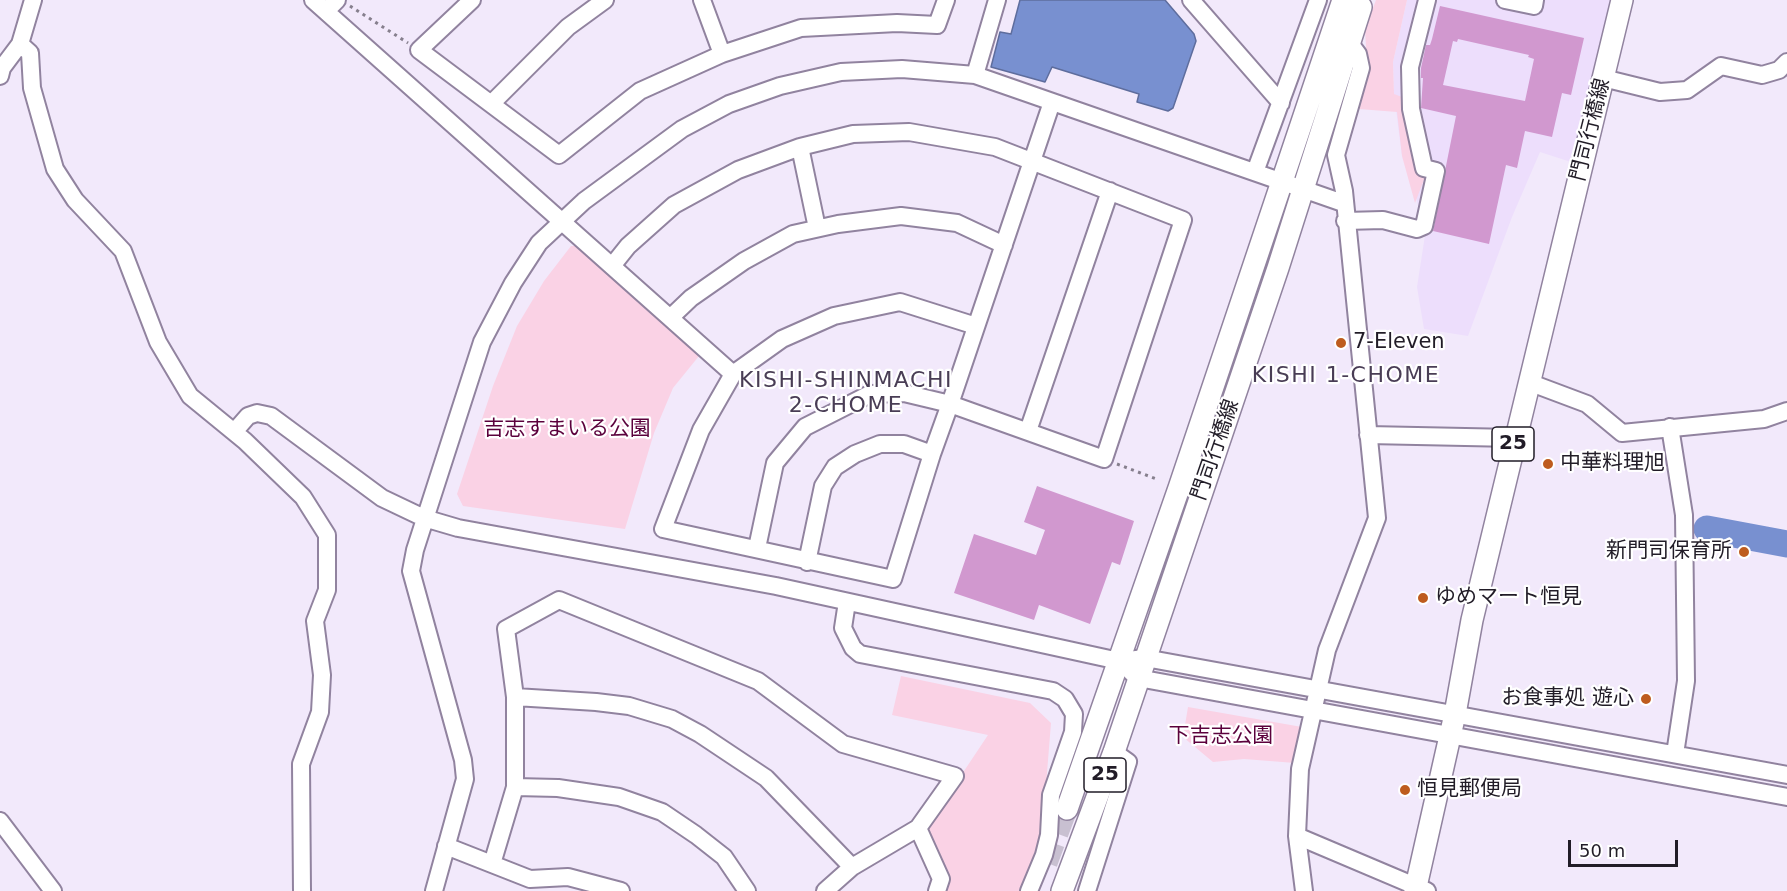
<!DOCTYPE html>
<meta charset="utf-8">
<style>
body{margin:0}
#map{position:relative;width:1787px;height:891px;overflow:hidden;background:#f2e9fb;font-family:"DejaVu Sans",sans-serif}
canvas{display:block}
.scale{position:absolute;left:1568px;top:840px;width:110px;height:27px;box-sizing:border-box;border:3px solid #211c27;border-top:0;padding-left:8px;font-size:18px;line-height:21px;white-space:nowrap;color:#211c27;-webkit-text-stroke:4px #fff;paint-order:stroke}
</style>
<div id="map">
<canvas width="1787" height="891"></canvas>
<div class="scale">50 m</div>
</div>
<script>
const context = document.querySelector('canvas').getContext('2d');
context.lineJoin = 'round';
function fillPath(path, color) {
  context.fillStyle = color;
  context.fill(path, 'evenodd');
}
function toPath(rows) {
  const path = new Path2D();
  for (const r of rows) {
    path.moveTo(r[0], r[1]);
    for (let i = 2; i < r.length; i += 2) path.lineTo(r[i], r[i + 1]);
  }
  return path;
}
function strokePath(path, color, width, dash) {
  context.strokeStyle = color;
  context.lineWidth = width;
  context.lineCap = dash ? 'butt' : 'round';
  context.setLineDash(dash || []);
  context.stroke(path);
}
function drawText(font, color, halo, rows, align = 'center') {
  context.font = font + ' "DejaVu Sans","Noto Sans JP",sans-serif';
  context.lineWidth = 4.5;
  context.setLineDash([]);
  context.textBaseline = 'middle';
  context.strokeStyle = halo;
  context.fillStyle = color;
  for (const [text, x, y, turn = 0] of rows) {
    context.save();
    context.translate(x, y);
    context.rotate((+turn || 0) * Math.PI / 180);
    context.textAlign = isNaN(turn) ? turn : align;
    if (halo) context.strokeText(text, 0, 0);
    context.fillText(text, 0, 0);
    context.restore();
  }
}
const built = toPath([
 [1407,0,1613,0,1574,163,1540,152,1512,217,1468,336,1424,329,1417,287,1426,229,1402,156,1394,94,1393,62]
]);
const green = toPath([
 [1376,0,1407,0,1393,62,1394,94,1402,97,1418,164,1425,177,1415,203,1402,156,1397,112,1359,109,1368,79,1365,30],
 [571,246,577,246,699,356,673,388,654,433,625,529,463,506,457,494,493,386,517,326,544,281],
 [901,676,1030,703,1051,723,1042,835,1019,891,945,891,949,878,928,835,928,825,988,735,892,715],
 [1188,707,1302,727,1295,763,1244,759,1213,762,1183,737]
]);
const water = toPath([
 [1020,0,1165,0,1194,34,1196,41,1173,108,1168,111,1137,102,1139,94,1052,67,1045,82,991,67,1000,32,1011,34,1020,0]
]);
const river = toPath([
 [1707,529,1787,544]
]);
const building = toPath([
 [1440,6,1584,38,1571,95,1562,93,1552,137,1525,131,1517,168,1506,165,1489,244,1433,231,1456,116,1421,108,1423,78,1421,78,1421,68,1426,45,1430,45,1432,39],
 [1458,39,1529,55,1528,57,1534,59,1525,101,1443,85,1453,41,1457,42],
 [1037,486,1134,521,1120,565,1112,562,1090,624,1039,605,1034,620,954,593,974,534,1036,555,1045,530,1024,522]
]);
const majorTunnel = toPath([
 [1047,863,1067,809]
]);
const path = toPath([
 [350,6,408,43],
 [1117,464,1159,480]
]);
const minor = toPath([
 [313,0,733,374],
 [472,0,419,50,559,155,640,91,722,54,801,28,897,23,937,25,946,0],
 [702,0,722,54],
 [1191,0,1281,103],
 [1505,0,1534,6,1535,0],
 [326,11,337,0],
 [20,44,30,53,32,88,55,169,75,200,123,251,158,342,190,396,245,441,303,497,327,535,327,590,315,621,322,675,320,712,301,764,302,891],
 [975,75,997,0],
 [0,76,2,68,20,44,33,0],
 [1603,78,1660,92,1687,90,1721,66,1762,75,1779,70,1787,62],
 [491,104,568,27,605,0],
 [800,147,817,228],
 [1255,172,1318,0],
 [1345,221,1383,220,1417,229,1424,226,1436,171,1424,168,1411,109,1410,67,1427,0],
 [612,266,628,246,674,205,738,170,800,147,853,134,909,132,995,147,1183,220,1104,459,950,404,904,393,870,394,805,427,775,463,757,548],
 [670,318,691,298,744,261,793,234,838,224,901,216,957,223,1004,245],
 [976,326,900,302,834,316,782,339,733,374,701,430,663,529,893,579,932,454,950,404,1052,102],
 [1531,383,1587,404,1622,433,1764,419,1787,411],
 [1670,427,1684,515,1686,681,1675,754],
 [1028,431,1110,191],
 [234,432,248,416,257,413,271,416,382,498,424,518,458,528,776,586,1119,661,1145,658,1787,775],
 [1368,435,1514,438],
 [807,562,823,486,835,467,855,454,880,444,904,444,932,454],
 [847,602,843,628,853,648,860,654,1053,691,1065,699,1074,714,1073,732,1051,795,1049,835,1044,855,1029,891],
 [1131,672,1138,678,1787,797],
 [515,697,596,702,629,706,672,719,700,734,766,778,852,867],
 [515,787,558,788,619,797,662,812,696,835,724,857,747,891],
 [0,821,53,891],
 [918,828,941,879,937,891],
 [1297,836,1427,891],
 [446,846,530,879,568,877,621,891],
 [492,864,515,787,515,697,506,629,559,600,758,681,843,744,955,776,918,828,852,867,825,891],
 [434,891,465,779,463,760,411,571,415,550,482,342,513,283,539,243,584,201,682,129,729,104,780,86,841,72,902,69,975,75,1343,203],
 [1087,891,1128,762,1114,752],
 [1304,891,1297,836,1300,769,1327,650,1377,518,1344,191,1336,155,1361,68,1358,54,1349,42]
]);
const major = toPath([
 [1067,809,1179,488,1343,0],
 [1062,891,1114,752,1278,268,1361,7],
 [1415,891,1455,714,1472,620,1622,0]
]);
const markers = [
 [1341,343,6,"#be5c1e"],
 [1548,464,6,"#be5c1e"],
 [1744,552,6,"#be5c1e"],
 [1423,598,6,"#be5c1e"],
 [1646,699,6,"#be5c1e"],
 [1405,790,6,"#be5c1e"]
];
const shields = [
 [1513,444,42],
 [1105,775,42]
];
const shieldNames = [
 ["25",1513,444],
 ["25",1105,775]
];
const streetNames = [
 ["門司行橋線",1591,130,-76],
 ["門司行橋線",1216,450,-71]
];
const poiNames = [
 ["7-Eleven",1353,343],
 ["中華料理旭",1560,464],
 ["新門司保育所",1732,552,"right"],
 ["ゆめマート恒見",1435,598],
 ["お食事処 遊心",1634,699,"right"],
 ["恒見郵便局",1417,790]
];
const parkNames = [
 ["吉志すまいる公園",567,430],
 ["下吉志公園",1221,737]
];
const neighbourhoodNames = [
 ["KISHI 1-CHOME",1346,376],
 ["KISHI-SHINMACHI",846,381],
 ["2-CHOME",846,406]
];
fillPath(built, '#eddefc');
fillPath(green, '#fad2e5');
fillPath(water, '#7890d0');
strokePath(water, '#5e6d9d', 1.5);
strokePath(river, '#7890d0', 27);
fillPath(building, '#d198cf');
strokePath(majorTunnel, '#c8c0d1', 21, [21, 10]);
strokePath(minor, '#91839f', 20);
strokePath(major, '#91839f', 24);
strokePath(path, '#867f8d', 3, [3, 4.5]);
strokePath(minor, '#fff', 16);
strokePath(major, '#fff', 21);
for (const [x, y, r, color] of markers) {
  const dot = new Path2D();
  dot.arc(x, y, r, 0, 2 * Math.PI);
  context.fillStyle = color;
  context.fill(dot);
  strokePath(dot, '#fff', 2);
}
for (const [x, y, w] of shields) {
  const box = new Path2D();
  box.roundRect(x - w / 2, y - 17, w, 34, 4.5);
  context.fillStyle = '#fff';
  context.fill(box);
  strokePath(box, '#211c27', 1.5);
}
drawText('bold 20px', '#211c27', null, shieldNames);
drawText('21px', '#211c27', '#fff', streetNames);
drawText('21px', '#211c27', '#fff', poiNames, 'left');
drawText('21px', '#5b013c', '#fff', parkNames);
context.letterSpacing = '1.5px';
drawText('22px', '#493d55', '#fff', neighbourhoodNames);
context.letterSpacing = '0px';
</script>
